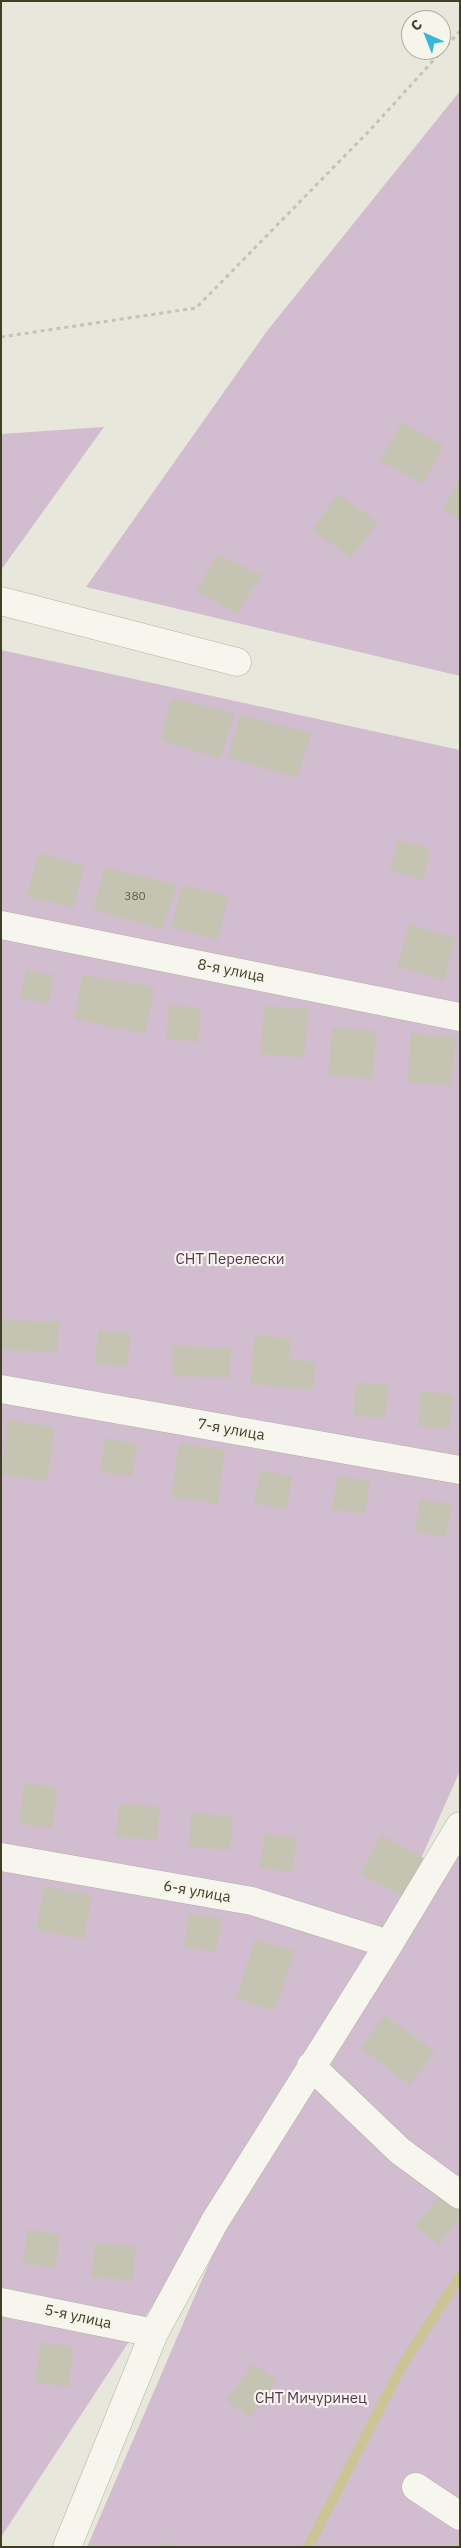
<!DOCTYPE html>
<meta charset="utf-8">
<style>
body{margin:0}
#map{position:relative;width:461px;height:2548px;overflow:hidden;background:#e8e7dc;font-family:"IBM Plex Sans",sans-serif}
canvas{display:block}
.frame{position:absolute;inset:0;border:2px solid #3f3f25;pointer-events:none}
.north{position:absolute;left:401px;top:10px;width:50px;height:50px;box-sizing:border-box;background:#f5f5ec;border:1px solid #acac9c;border-radius:50%;rotate:316deg;font-size:14px;font-weight:700;line-height:20px;text-align:center;color:#3f3f25}
.north::after{content:'';display:block;margin:auto;width:18px;height:22px;background:#37b6d7;clip-path:polygon(50% 0,100% 100%,50% 72%,0 100%)}
</style>
<div id="map">
<canvas width="461" height="2548"></canvas>
<div class="frame"></div>
<div class="north">С</div>
</div>
<script>
const context = document.querySelector('canvas').getContext('2d');
context.lineJoin = 'round';
function fillPath(path, color) {
  context.fillStyle = color;
  context.fill(path, 'evenodd');
}
function toPath(rows) {
  const path = new Path2D();
  for (const r of rows) {
    path.moveTo(r[0], r[1]);
    for (let i = 2; i < r.length; i += 2) path.lineTo(r[i], r[i + 1]);
  }
  return path;
}
function strokePath(path, color, width, dash) {
  context.strokeStyle = color;
  context.lineWidth = width;
  context.lineCap = dash ? 'butt' : 'round';
  context.setLineDash(dash || []);
  context.stroke(path);
}
function drawText(font, color, halo, rows, align = 'center') {
  context.font = font + ' "IBM Plex Sans",sans-serif';
  context.lineWidth = 4.5;
  context.setLineDash([]);
  context.textBaseline = 'middle';
  context.strokeStyle = halo;
  context.fillStyle = color;
  for (const [text, x, y, turn = 0] of rows) {
    context.save();
    context.translate(x, y);
    context.rotate((+turn || 0) * Math.PI / 180);
    context.textAlign = isNaN(turn) ? turn : align;
    if (halo) context.strokeText(text, 0, 0);
    context.fillText(text, 0, 0);
    context.restore();
  }
}
const green = toPath([
 [460,91,460,676,86,587,267,331],
 [104,427,1,570,1,434],
 [1,650,460,750,460,1771,369,1975,1,2537],
 [460,1843,460,2547,87,2547,219,2240]
]);
const stream = toPath([
 [308,2547,403,2364,460,2276]
]);
const building = toPath([
 [402,422,444,446,423,484,380,461],
 [460,479,460,519,442,510],
 [338,494,377,522,351,558,312,530],
 [217,554,262,575,237,614,196,591],
 [171,698,235,713,220,758,161,741],
 [240,715,312,733,297,778,228,757],
 [398,840,430,848,423,880,390,871],
 [38,853,84,865,74,908,27,897],
 [105,867,177,885,162,930,93,909],
 [182,885,229,896,218,940,171,928],
 [409,924,456,938,444,980,397,967],
 [26,969,54,975,49,1004,20,998],
 [82,975,155,987,145,1034,74,1019],
 [169,1005,201,1008,198,1042,166,1039],
 [264,1006,309,1009,304,1058,260,1054],
 [332,1027,376,1031,373,1079,328,1075],
 [411,1033,456,1037,451,1085,407,1082],
 [1,1320,59,1322,57,1352,1,1350],
 [98,1330,131,1333,127,1367,95,1364],
 [255,1335,291,1339,289,1359,316,1362,313,1390,250,1384],
 [173,1345,231,1348,230,1378,172,1376],
 [356,1382,389,1385,385,1418,353,1416],
 [421,1391,453,1395,450,1428,418,1426],
 [8,1420,55,1427,47,1481,1,1474],
 [105,1438,138,1444,132,1476,100,1472],
 [179,1443,225,1450,218,1504,171,1497],
 [260,1470,292,1476,287,1509,254,1504],
 [338,1475,370,1481,365,1514,332,1509],
 [420,1499,452,1504,446,1537,414,1532],
 [24,1783,58,1787,52,1828,19,1824],
 [119,1804,160,1807,157,1840,116,1837],
 [191,1813,233,1816,230,1850,189,1847],
 [265,1833,297,1839,292,1872,259,1868],
 [381,1835,424,1858,403,1897,360,1874],
 [44,1886,92,1895,84,1939,36,1930],
 [189,1913,222,1919,215,1952,184,1947],
 [255,1939,295,1951,275,2011,236,1998],
 [385,2015,435,2052,410,2085,360,2048],
 [442,2191,460,2204,460,2217,439,2245,415,2227],
 [28,2229,60,2235,55,2268,22,2263],
 [95,2243,136,2246,133,2280,92,2277],
 [41,2342,74,2347,69,2387,35,2383],
 [253,2364,277,2381,250,2418,226,2400],
 [166,2541,175,2547,162,2547]
]);
const path = toPath([
 [1,337,196,308,371,129,460,31]
]);
const minor = toPath([
 [1,601,237,662],
 [1,925,460,1017],
 [1,1389,460,1470],
 [1,1857,252,1901,389,1944],
 [311,2066,400,2151,460,2195],
 [1,2302,154,2333],
 [416,2487,460,2516],
 [67,2547,154,2333,215,2221,389,1944,460,1826]
]);
const numberNames = [
 ["380",135,897]
];
const streetNames = [
 ["8-я улица",231,971,11],
 ["7-я улица",231,1430,10],
 ["6-я улица",197,1892,10],
 ["5-я улица",78,2317,12]
];
const parkNames = [
 ["СНТ Перелески",230,1260],
 ["СНТ Мичуринец",311,2399]
];
fillPath(green, '#d2bdd0');
strokePath(stream, '#cbc494', 10);
fillPath(building, '#c5c4b3');
strokePath(minor, '#b2b1a1', 29);
strokePath(path, '#c3c3b6', 3, [4, 4]);
strokePath(minor, '#f6f6ef', 28);
drawText('12px', '#606048', null, numberNames);
drawText('15px', '#3f3f25', '#f5f5ec', streetNames);
drawText('15px', '#5b3154', '#f5f5ec', parkNames);
</script>
